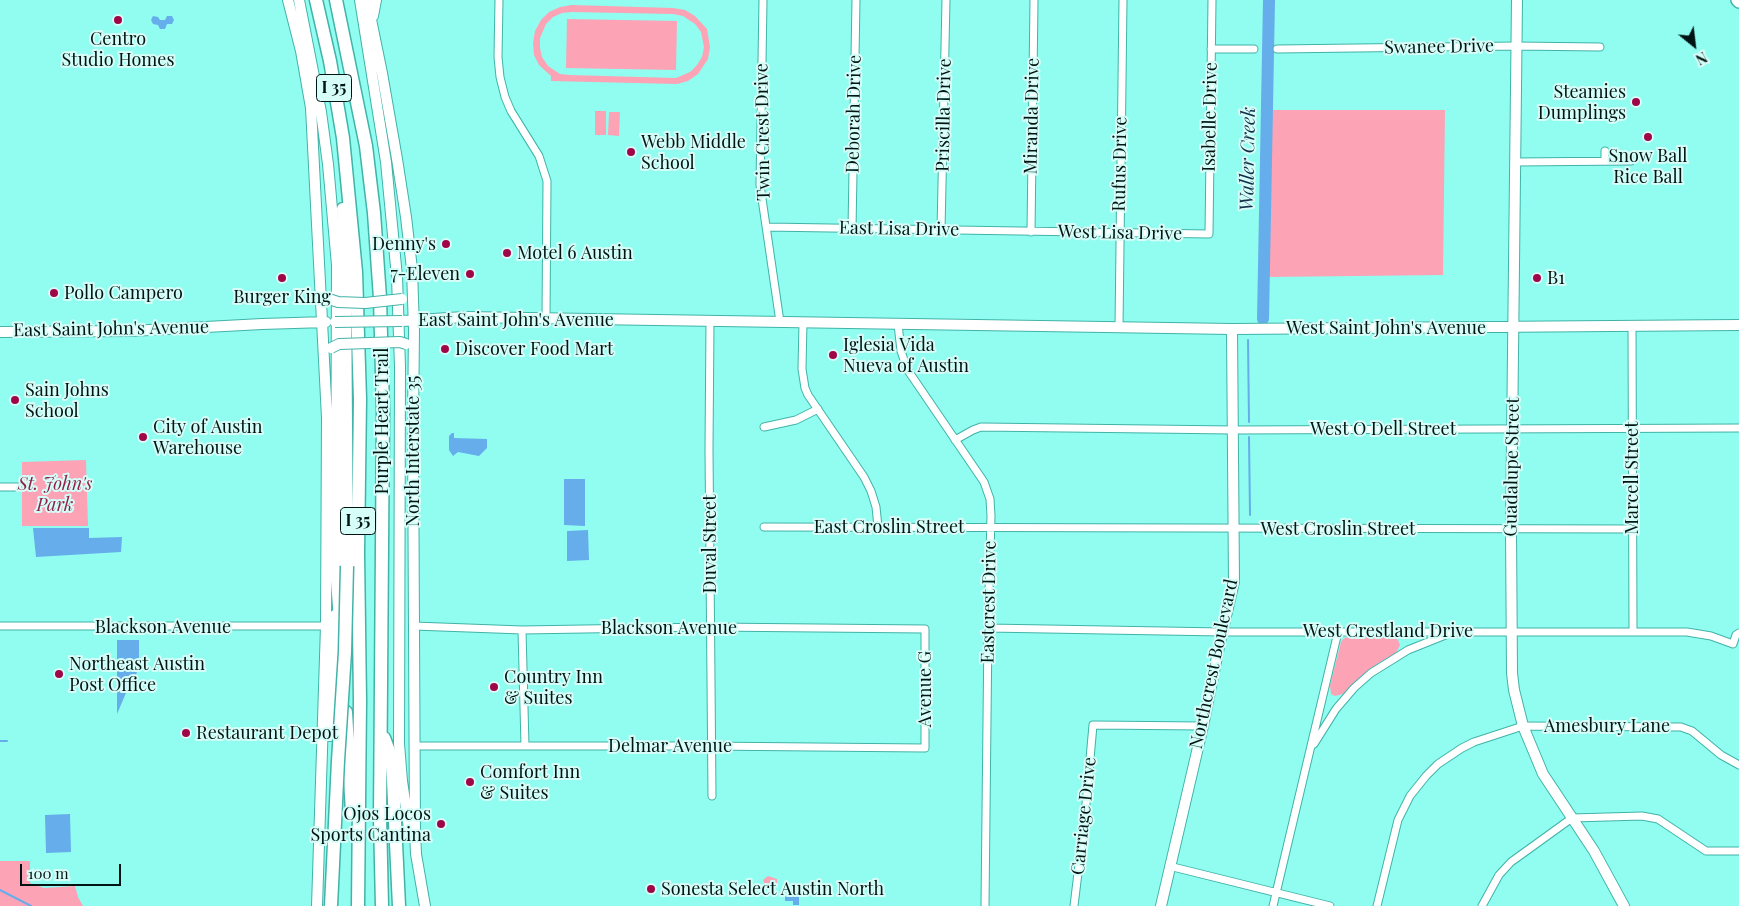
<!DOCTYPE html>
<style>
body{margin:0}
#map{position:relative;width:1739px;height:906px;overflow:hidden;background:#90fdf0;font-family:"Playfair Display",serif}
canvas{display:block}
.north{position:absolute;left:1669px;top:20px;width:50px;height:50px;-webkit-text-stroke:4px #d6fdf8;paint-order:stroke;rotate:151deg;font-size:14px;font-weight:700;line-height:20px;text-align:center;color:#001513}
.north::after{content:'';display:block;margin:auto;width:18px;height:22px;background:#001513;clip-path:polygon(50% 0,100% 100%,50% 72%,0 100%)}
.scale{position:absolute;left:20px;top:864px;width:101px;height:22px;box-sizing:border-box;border:2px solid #001513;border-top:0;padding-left:6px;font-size:15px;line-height:18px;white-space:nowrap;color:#001513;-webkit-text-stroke:4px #d6fdf8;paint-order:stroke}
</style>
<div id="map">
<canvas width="1739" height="906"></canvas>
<div class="north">N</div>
<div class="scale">100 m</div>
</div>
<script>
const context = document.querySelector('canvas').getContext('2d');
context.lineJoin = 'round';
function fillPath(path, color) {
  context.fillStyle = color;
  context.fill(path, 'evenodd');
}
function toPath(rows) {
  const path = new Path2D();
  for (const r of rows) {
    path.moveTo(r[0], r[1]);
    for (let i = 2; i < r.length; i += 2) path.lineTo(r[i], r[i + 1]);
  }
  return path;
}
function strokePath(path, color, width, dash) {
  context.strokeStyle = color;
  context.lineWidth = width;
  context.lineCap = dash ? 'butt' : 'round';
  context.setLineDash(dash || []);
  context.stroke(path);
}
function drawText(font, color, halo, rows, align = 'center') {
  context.font = font + ' "Playfair Display",serif';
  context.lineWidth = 4;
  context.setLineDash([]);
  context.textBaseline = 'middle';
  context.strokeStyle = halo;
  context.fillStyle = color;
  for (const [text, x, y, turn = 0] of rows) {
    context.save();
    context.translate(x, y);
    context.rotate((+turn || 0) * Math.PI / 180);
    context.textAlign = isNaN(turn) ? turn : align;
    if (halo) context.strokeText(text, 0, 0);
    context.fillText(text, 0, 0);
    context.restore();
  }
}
const green = toPath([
 [572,5,673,8,685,10,695,16,707,29,710,47,708,59,698,74,688,81,677,84,551,81,551,76,539,65,534,55,533,43,535,31,541,20,549,12,560,7],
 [572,12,673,14,683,16,695,24,701,32,704,47,702,57,697,65,690,72,676,78,570,75,560,74,548,66,542,57,540,48,540,38,546,24,553,17,562,13],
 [567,19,677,21,676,70,566,68],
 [1267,110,1445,110,1443,275,1267,277],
 [595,111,606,111,606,135,595,135],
 [609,112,620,112,619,136,608,135],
 [86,460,88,526,22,526,22,462],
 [1393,636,1398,640,1400,645,1396,653,1377,664,1343,694,1335,696,1331,694,1330,686,1341,642,1343,639,1347,637],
 [0,861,30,861,30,883,44,888,75,886,78,897,83,906,0,906],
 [768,876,777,879,777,885,765,885,763,880]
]);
const water = toPath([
 [153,16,158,17,160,20,165,20,167,16,172,16,174,20,172,24,167,24,165,29,160,29,158,25,153,24,151,20],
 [452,433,454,433,454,438,487,439,487,448,479,456,458,452,453,456,449,450,449,436],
 [564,479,585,479,585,526,564,525],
 [33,528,89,528,89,538,122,537,121,552,36,557],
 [588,530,589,560,567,561,567,531],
 [117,640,139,640,139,666,135,678,126,693,117,714],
 [70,814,71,852,46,853,45,815],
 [785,894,799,894,799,905,793,905,793,901,785,901]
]);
const stream = toPath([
 [1248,340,1249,422],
 [1249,437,1250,515],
 [0,741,7,741],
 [0,890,31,906]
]);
const river = toPath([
 [1263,319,1269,0]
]);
const street = toPath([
 [499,0,498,57,500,77,505,97,511,111,539,156,547,181,546,319],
 [763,0,760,185,780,322],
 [1211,49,1254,49],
 [1277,49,1516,46,1600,47],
 [1605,151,1605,161],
 [1516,162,1631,161],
 [767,227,1209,234,1212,0],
 [852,229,856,0],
 [941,230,946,0],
 [1031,232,1034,0],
 [710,321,709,449,712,796],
 [803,322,802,369,805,388,808,395,864,477,871,491,876,507,878,527],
 [898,324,901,351,907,369,984,482,990,499,991,516,988,628,985,906],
 [1632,325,1633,631],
 [1119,327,1123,0],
 [764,427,796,420,818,409],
 [955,440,973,430,981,427,1234,430,1739,428],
 [0,487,18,487],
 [764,527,1632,529],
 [0,626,326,626],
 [414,626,522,630,710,627,925,629,925,748,703,746,415,746],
 [988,628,1222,632,1687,632,1711,636,1733,644,1736,635,1739,633],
 [522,630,525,746],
 [1314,744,1336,709,1354,688,1371,673,1408,650,1448,634],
 [1169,866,1330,906],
 [1074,906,1085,815,1093,725,1203,726],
 [1273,906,1338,632],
 [1377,906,1398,820,1410,796,1426,776,1438,764,1462,748,1474,742,1523,726,1681,727,1692,731,1721,755,1739,765],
 [1482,906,1499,875,1511,862,1572,818,1642,816,1658,819,1706,851,1739,851]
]);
const secondary = toPath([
 [288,0,301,51,311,108,327,418,326,626,317,906],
 [299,0,321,112,328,164,337,265,336,573],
 [360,0,386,162,397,277,400,367,399,744,402,781,410,835],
 [367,0,382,73,397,159,406,217,412,269,414,330,413,426,415,831,416,854,425,906],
 [1517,0,1511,529,1512,673,1514,690,1523,726,1543,774,1594,851,1624,906],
 [373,16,376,0],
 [402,321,464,317,1232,329,1739,325],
 [0,332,131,331,262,324,326,322],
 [330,736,335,615],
 [1161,906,1203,726,1220,642,1234,582,1232,329]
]);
const primary = toPath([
 [1737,0,1739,2]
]);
const highway = toPath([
 [316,0,330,61,343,138,356,272,360,399,358,553,360,701,358,906],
 [336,0,366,146,374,213,380,298,383,411,380,818,382,906],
 [343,209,345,285,347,566],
 [336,568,341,632],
 [346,712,352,812],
 [384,738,392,759,399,906]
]);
const secondaryBridge = toPath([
 [329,299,338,302,365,303,402,299],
 [335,322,402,321],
 [331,348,339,344,400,342,406,344]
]);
const highwayBridge = toPath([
 [331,906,338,761,345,652,347,566]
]);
const markers = [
 [118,20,5,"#a00547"],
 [1636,102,5,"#a00547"],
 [1648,137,5,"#a00547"],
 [631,152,5,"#a00547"],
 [446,244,5,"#a00547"],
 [507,253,5,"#a00547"],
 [470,274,5,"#a00547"],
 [282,278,5,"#a00547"],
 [1537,278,5,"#a00547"],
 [54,293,5,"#a00547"],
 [445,349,5,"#a00547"],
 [833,355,5,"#a00547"],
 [15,400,5,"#a00547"],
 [143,437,5,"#a00547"],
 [59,674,5,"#a00547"],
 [494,687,5,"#a00547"],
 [186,733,5,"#a00547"],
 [470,782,5,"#a00547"],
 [441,824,5,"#a00547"],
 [651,889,5,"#a00547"]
];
const shields = [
 [334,88,35],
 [358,521,35]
];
const shieldNames = [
 ["I 35",334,88],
 ["I 35",358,521]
];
const poiNames = [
 ["Centro",118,39,"center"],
 ["Studio Homes",118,60,"center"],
 ["Steamies",1626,92,"right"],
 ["Dumplings",1626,113,"right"],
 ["Webb Middle",641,142],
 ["School",641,163],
 ["Snow Ball",1648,156,"center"],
 ["Rice Ball",1648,177,"center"],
 ["Denny's",436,244,"right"],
 ["Motel 6 Austin",517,253],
 ["7-Eleven",460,274,"right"],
 ["B1",1547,278],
 ["Pollo Campero",64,293],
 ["Burger King",282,297,"center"],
 ["Iglesia Vida",843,345],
 ["Nueva of Austin",843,366],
 ["Discover Food Mart",455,349],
 ["Sain Johns",25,390],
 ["School",25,411],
 ["City of Austin",153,427],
 ["Warehouse",153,448],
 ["Northeast Austin",69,664],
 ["Post Office",69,685],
 ["Country Inn",504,677],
 ["& Suites",504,698],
 ["Restaurant Depot",196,733],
 ["Comfort Inn",480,772],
 ["& Suites",480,793],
 ["Ojos Locos",431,814,"right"],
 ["Sports Cantina",431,835,"right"],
 ["Sonesta Select Austin North",661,889]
];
const streetNames = [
 ["Swanee Drive",1439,47,-1],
 ["Deborah Drive",854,114,-89],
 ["Priscilla Drive",944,115,-89],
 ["Miranda Drive",1032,116,-89],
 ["Isabelle Drive",1210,117,-89],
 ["Twin Crest Drive",763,132,-91],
 ["Rufus Drive",1120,164,-89],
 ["East Lisa Drive",899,229,1],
 ["West Lisa Drive",1120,233,1],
 ["East Saint John's Avenue",516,320],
 ["West Saint John's Avenue",1386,328],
 ["East Saint John's Avenue",111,329,-1],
 ["Purple Heart Trail",382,421,-90],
 ["West O Dell Street",1383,429],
 ["North Interstate 35",413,451,-90],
 ["Guadalupe Street",1512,467,-89],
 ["Marcell Street",1632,478,-90],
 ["East Croslin Street",889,527],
 ["West Croslin Street",1338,529],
 ["Duval Street",710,544,-90],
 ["Eastcrest Drive",989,602,-89],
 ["Blackson Avenue",163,627],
 ["Blackson Avenue",669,628],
 ["West Crestland Drive",1388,631],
 ["Northcrest Boulevard",1214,664,-78],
 ["Avenue G",925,689,-90],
 ["Amesbury Lane",1607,726],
 ["Delmar Avenue",670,746],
 ["Carriage Drive",1084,816,-84]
];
const parkNames = [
 ["St. John's",55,484],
 ["Park",55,505]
];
const waterNames = [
 ["Waller Creek",1248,159,-89]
];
fillPath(green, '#fca3b6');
fillPath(water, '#65adeb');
strokePath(stream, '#65adeb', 2);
strokePath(river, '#65adeb', 12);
strokePath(street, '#41b3a8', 9);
strokePath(secondary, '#41b3a8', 12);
strokePath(primary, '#41b3a8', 14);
strokePath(highway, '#41b3a8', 15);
strokePath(street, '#fff', 7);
strokePath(secondary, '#fff', 10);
strokePath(primary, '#fff', 11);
strokePath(highway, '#fff', 12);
strokePath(secondaryBridge, '#41b3a8', 12, []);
strokePath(highwayBridge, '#41b3a8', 15, []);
strokePath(secondaryBridge, '#fff', 10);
strokePath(highwayBridge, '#fff', 12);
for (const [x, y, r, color] of markers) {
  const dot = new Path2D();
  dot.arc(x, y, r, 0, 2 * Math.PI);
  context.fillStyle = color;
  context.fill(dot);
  strokePath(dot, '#d6fdf8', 2);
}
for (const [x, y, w] of shields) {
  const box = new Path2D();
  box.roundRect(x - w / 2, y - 13.5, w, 27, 4);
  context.fillStyle = '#d6fdf8';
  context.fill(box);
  strokePath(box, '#001513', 1);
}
drawText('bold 16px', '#001513', null, shieldNames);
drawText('18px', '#001513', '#d6fdf8', poiNames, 'left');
drawText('18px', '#001513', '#d6fdf8', streetNames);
drawText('italic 18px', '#8f2146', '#d6fdf8', parkNames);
drawText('italic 19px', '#12314a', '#d6fdf8', waterNames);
</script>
